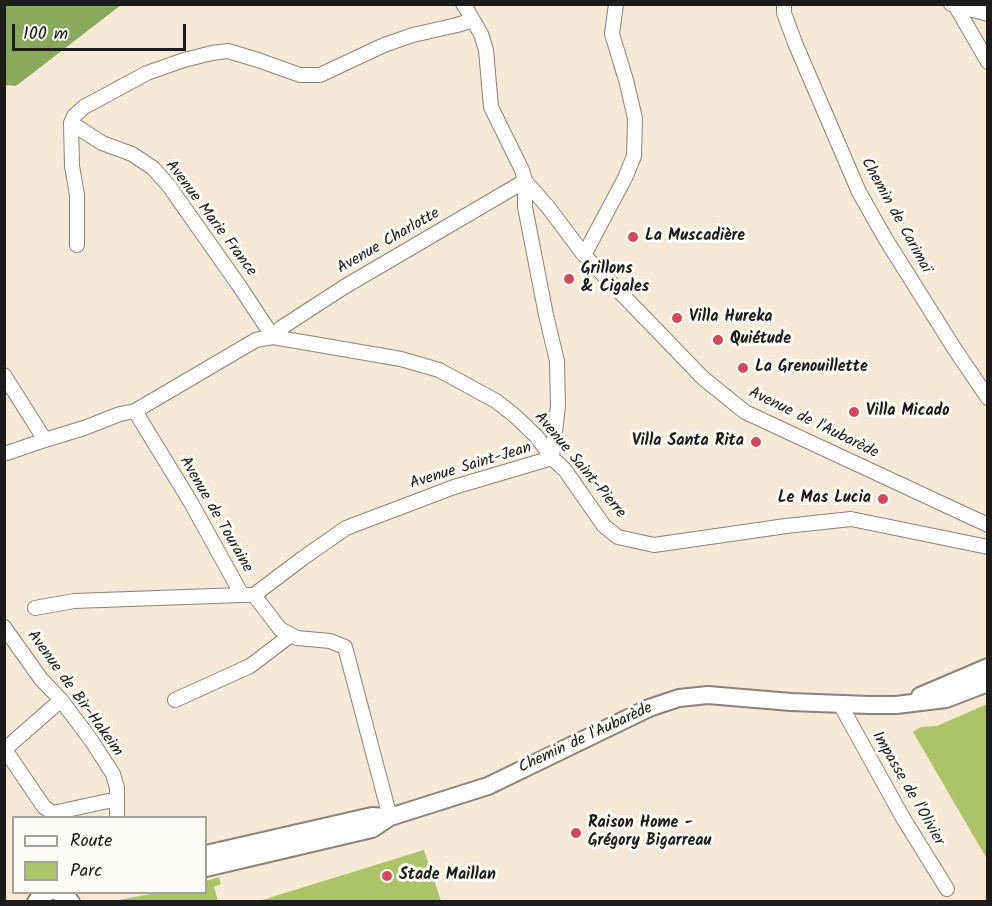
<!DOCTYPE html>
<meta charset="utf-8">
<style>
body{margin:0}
#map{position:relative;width:992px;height:906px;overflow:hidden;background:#f6ead6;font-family:Kalam,sans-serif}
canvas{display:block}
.frame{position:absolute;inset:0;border:6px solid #1c1c1c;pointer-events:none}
.legend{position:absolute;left:12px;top:816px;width:195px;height:78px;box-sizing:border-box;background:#fdfcf7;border:2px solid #a3a29f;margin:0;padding:8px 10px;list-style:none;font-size:18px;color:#1c1c1c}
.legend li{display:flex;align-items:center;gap:12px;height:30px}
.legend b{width:30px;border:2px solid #a3a29f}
.scale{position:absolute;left:12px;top:24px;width:174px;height:27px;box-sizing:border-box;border:3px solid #1c1c1c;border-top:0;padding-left:8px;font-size:18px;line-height:21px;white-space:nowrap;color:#1c1c1c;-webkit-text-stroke:4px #fdfcf7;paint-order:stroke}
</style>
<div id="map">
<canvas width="992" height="906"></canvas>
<div class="frame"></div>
<ul class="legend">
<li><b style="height:8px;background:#fff"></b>Route</li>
<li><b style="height:16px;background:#acc368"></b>Parc</li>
</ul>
<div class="scale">100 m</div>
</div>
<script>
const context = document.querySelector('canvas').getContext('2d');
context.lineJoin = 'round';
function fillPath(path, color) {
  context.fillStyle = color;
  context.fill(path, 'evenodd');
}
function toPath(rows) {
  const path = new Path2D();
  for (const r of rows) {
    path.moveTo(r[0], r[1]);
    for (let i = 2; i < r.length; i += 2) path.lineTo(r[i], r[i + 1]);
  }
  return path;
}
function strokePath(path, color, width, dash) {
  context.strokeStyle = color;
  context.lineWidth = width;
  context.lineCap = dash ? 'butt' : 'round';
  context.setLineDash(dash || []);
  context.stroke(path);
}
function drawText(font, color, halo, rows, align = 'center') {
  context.font = font + ' Kalam,sans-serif';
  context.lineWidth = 6;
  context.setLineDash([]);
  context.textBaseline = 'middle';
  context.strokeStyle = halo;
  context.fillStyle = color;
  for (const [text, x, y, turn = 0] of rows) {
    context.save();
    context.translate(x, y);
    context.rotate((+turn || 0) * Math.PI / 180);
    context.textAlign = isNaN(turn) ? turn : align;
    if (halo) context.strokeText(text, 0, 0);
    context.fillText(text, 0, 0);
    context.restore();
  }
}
const green = toPath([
 [987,704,987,859,913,732,921,727,937,726],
 [424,850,441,901,259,901],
 [219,877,221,884,214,887,218,901,113,901,156,893,206,892,206,881]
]);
const forest = toPath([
 [5,4,121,4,121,5,16,86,5,85]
]);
const minor = toPath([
 [463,4,466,8,481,34,486,50,491,107,522,170,525,181,548,207,584,255,703,378,745,412,988,525],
 [784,4,784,13,795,43,859,192,885,238,954,348,988,398],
 [951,4,988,14],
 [955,5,988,62],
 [71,123,102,143,132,154,153,168,169,186,240,287,273,337,281,328,344,287,525,181],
 [71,123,74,116,84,107,147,73,184,60,212,53,228,51,258,60,300,75,320,75,384,45,413,35,457,25,473,20],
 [71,123,72,166,77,195,77,245],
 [584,255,625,178,634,156,635,118,626,80,612,34,616,4],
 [4,375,45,440],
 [135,411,190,501,242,595,254,595,280,629,297,638,330,641,345,647,390,817],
 [4,454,45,440,84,428,120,414,135,411,256,340,273,337,401,359,439,370,496,401,514,415,537,437,552,458,565,470,604,526,618,537,654,545,786,526,851,519,988,547],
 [254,595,303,558,346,528,454,487,552,458,558,406,557,361,546,315,525,207,525,181],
 [35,608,74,601,242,595],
 [4,627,41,679,61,700,91,740,113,774,117,788,117,818],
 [175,700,250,666,291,635],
 [840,704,903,818,947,889],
 [4,750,61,700],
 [4,751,10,757,44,807,53,813,108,801,117,802]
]);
const major = toPath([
 [920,696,988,667],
 [206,854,372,816,390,817],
 [206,868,372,829,390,817,488,786,649,708,679,698,708,695,791,702,869,705,896,705,946,699,988,683],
 [58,892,64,895,71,902],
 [36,902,40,897,49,892]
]);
const markers = [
 [633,237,6,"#d1495b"],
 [569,279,6,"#d1495b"],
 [677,318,6,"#d1495b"],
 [718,340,6,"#d1495b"],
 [743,368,6,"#d1495b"],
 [854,412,6,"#d1495b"],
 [756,442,6,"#d1495b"],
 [883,499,6,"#d1495b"],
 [576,833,6,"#d1495b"],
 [387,876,6,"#d1495b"]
];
const streetNames = [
 ["Chemin de Carimaï",895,216,61],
 ["Avenue Marie France",210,219,53],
 ["Avenue Charlotte",389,242,-30],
 ["Avenue de l'Aubarède",813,424,26],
 ["Avenue Saint-Pierre",579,466,50],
 ["Avenue Saint-Jean",471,467,-17],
 ["Avenue de Touraine",215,515,60],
 ["Avenue de Bir-Hakeim",74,694,54],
 ["Chemin de l'Aubarède",586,739,-25],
 ["Impasse de l'Olivier",907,789,60]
];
const poiNames = [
 ["La Muscadière",645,237],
 ["Grillons",581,270],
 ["& Cigales",581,288],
 ["Villa Hureka",689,318],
 ["Quiétude",730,340],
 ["La Grenouillette",755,368],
 ["Villa Micado",866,412],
 ["Villa Santa Rita",744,442,"right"],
 ["Le Mas Lucia",871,499,"right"],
 ["Raison Home -",588,824],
 ["Grégory Bigarreau",588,842],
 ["Stade Maillan",399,876]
];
fillPath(green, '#acc368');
fillPath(forest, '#89a95c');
strokePath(minor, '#898379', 16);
strokePath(major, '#898379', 20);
strokePath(minor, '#fff', 14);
strokePath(major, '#fff', 16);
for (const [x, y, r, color] of markers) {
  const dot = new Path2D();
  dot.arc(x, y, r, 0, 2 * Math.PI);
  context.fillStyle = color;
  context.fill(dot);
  strokePath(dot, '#fdfcf7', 2);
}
drawText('16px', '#1c1c1c', '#fdfcf7', streetNames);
drawText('bold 16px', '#1c1c1c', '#fdfcf7', poiNames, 'left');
</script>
